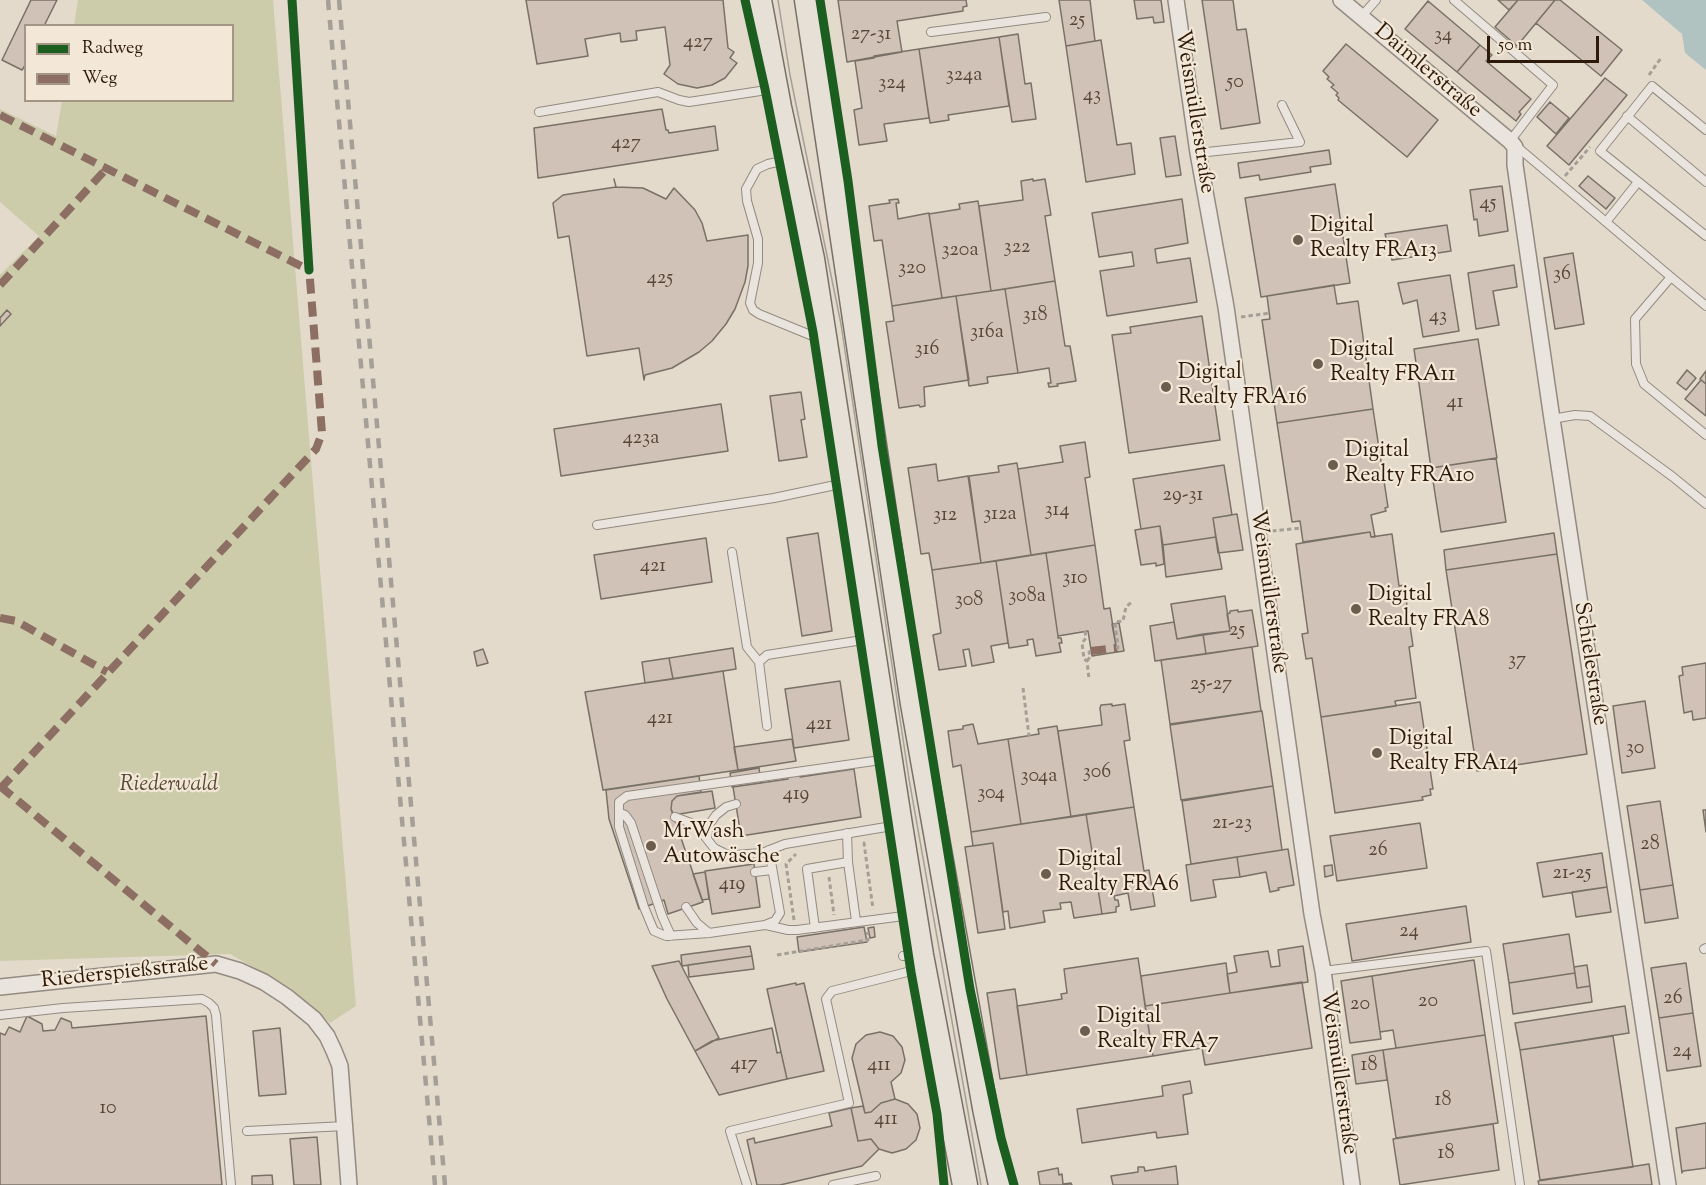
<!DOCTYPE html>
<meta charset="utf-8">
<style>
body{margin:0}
#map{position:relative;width:1706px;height:1185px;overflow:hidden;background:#e3dacb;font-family:"Sorts Mill Goudy",serif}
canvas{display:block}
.legend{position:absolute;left:24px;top:24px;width:210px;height:78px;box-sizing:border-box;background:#f3e8d7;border:2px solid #a49685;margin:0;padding:8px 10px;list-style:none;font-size:18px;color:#2d1a0b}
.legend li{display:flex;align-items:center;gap:12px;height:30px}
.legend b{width:30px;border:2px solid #a49685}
.scale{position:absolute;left:1487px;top:36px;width:112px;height:27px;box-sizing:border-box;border:3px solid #2d1a0b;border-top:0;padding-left:8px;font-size:18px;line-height:21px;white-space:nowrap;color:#2d1a0b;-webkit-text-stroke:4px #f3e8d7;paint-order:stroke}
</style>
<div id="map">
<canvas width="1706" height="1185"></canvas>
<ul class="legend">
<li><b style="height:8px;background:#1b5e20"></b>Radweg</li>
<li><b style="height:8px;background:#8d6e63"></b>Weg</li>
</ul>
<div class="scale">50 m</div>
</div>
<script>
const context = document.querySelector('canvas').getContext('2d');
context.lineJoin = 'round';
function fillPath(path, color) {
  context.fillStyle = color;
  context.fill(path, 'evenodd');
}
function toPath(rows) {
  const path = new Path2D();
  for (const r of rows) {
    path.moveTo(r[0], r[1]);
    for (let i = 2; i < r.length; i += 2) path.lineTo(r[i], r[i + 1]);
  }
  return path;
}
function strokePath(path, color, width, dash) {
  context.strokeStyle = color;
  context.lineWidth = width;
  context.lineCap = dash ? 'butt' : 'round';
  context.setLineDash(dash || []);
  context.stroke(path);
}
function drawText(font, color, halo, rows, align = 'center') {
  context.font = font + ' "Sorts Mill Goudy",serif';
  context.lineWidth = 4.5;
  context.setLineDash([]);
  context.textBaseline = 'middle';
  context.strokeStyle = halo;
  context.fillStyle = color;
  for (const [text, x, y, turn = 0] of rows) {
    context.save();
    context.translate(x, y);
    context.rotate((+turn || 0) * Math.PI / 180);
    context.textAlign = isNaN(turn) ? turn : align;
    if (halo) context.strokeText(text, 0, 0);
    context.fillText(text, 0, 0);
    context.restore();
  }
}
const green = toPath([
 [78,0,273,0,356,1006,330,1023,290,988,230,954,0,961,0,275,39,236,0,202,0,109,56,136,62,101,232,100,232,26,74,25]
]);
const water = toPath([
 [1642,0,1706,0,1706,70,1685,53,1682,34]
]);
const building = toPath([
 [31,0,57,0,44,26,26,26,26,64,22,70,2,60,31,0],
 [526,0,723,0,728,48,734,52,730,58,737,63,725,78,712,85,697,88,678,84,664,74,670,65,665,27,636,31,637,40,621,42,620,33,585,39,588,56,537,64,526,0],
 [838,0,966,0,967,6,963,7,963,11,897,21,902,52,847,62,838,0],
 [1059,0,1090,0,1095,41,1066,46,1059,0],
 [1134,0,1161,0,1164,22,1154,23,1153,17,1137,19,1134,0],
 [1202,0,1233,0,1237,30,1246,29,1260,123,1221,129,1202,0],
 [1498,0,1518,0,1509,10,1498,0],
 [1518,0,1555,0,1517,46,1495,27,1518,0],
 [1555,0,1560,0,1622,50,1601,76,1536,23,1555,0],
 [1428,1,1480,45,1457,72,1405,29,1428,1],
 [1018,34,1025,84,1031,83,1036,119,1012,122,999,37,1018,34],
 [999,37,1009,106,948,115,949,120,930,123,919,49,999,37],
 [1101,40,1117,145,1131,143,1135,174,1086,182,1066,46,1101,40],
 [1346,44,1438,120,1407,157,1338,100,1339,98,1336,95,1338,93,1331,87,1334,85,1327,79,1329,77,1323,71,1346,44],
 [1480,45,1492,55,1486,61,1531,99,1519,112,1521,114,1516,121,1457,72,1480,45],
 [919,49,929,118,884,124,887,141,859,145,854,110,862,108,855,61,874,58,874,56,919,49],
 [1605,78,1627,95,1569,165,1547,146,1605,78],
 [1550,102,1569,118,1556,134,1537,117,1550,102],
 [662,109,666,130,668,130,669,133,715,126,718,150,538,178,534,128,662,109],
 [1175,136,1181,175,1166,177,1160,138,1175,136],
 [1329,150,1331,164,1310,167,1311,172,1260,180,1259,175,1240,178,1238,163,1329,150],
 [1588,176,1615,198,1606,209,1579,186,1588,176],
 [614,179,616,187,643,188,666,199,674,188,695,210,702,223,707,241,748,235,748,266,745,282,735,309,726,324,712,341,699,352,672,368,645,375,644,380,639,348,587,356,569,236,558,238,553,203,563,195,616,187,614,179],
 [1033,179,1033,181,1045,179,1051,215,1045,216,1055,281,991,291,979,206,1023,200,1021,181,1033,179],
 [1335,184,1350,283,1261,297,1245,198,1335,184],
 [1502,186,1508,231,1479,236,1477,219,1474,220,1470,190,1502,186],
 [898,199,899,203,896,203,898,219,929,213,942,298,892,306,882,240,874,241,869,206,890,203,889,200,898,199],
 [1182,199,1188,243,1155,249,1157,263,1190,258,1197,302,1107,316,1100,271,1134,266,1132,252,1099,257,1092,213,1182,199],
 [978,201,991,291,942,298,929,214,960,209,959,204,978,201],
 [1447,225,1451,251,1392,260,1385,234,1447,225],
 [1573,253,1584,324,1555,329,1544,258,1573,253],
 [1514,265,1517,287,1493,291,1499,325,1476,329,1468,273,1514,265],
 [1450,275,1459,331,1423,337,1417,300,1403,304,1398,283,1450,275],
 [1055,281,1065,346,1070,346,1076,381,1057,384,1058,386,1049,387,1048,383,1051,383,1049,368,1018,373,1005,289,1055,281],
 [1334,285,1337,304,1358,301,1373,409,1277,423,1262,320,1270,319,1267,296,1334,285],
 [1005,289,1018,373,987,377,988,383,969,386,956,296,1005,289],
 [956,296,969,380,924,387,925,406,920,407,919,405,899,408,886,322,894,321,892,306,956,296],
 [7,310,11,314,0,326,0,318,7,310],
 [1202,316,1220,440,1129,453,1112,335,1131,333,1130,327,1202,316],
 [1478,339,1497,458,1431,468,1414,349,1478,339],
 [1687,370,1696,378,1686,390,1677,383,1687,370],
 [1706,371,1706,384,1700,379,1706,371],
 [1701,380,1706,384,1706,416,1685,399,1701,380],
 [801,392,805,419,801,420,807,457,779,461,770,396,801,392],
 [721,404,728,451,561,476,554,429,721,404],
 [1373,409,1388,507,1385,508,1386,511,1371,515,1375,537,1371,537,1370,532,1303,542,1300,521,1292,522,1277,423,1373,409],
 [1085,442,1090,477,1085,478,1095,545,1031,555,1018,469,1063,462,1060,446,1085,442],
 [1496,458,1506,522,1441,532,1431,468,1496,458],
 [1017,463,1031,555,981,563,969,476,999,472,998,466,1017,463],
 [936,464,938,481,968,476,981,563,932,570,929,553,921,554,908,468,936,464],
 [1224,465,1232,515,1213,518,1216,537,1163,545,1160,526,1141,529,1133,479,1224,465],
 [1237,514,1243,550,1218,553,1213,518,1237,514],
 [1160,526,1164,564,1156,566,1156,563,1141,565,1135,530,1160,526],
 [1370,532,1371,537,1392,534,1399,586,1404,585,1413,646,1409,647,1416,698,1395,701,1396,706,1321,717,1312,658,1306,659,1302,634,1308,633,1296,544,1370,532],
 [818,533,832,631,802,636,787,538,818,533],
 [1554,533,1557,554,1446,570,1444,550,1554,533],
 [1216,537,1222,569,1166,577,1163,545,1216,537],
 [706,538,712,582,601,599,594,555,706,538],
 [1095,545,1104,609,1110,608,1117,652,1092,656,1088,631,1058,636,1046,553,1095,545],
 [1046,553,1058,636,1058,638,1061,638,1062,643,1059,643,1061,652,1036,656,1033,639,1027,640,1028,645,1009,648,996,561,1046,553],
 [1557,554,1587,754,1477,771,1446,570,1557,554],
 [996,561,1008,643,991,646,994,662,972,666,969,649,963,650,966,666,939,670,933,635,941,633,932,570,996,561],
 [1225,596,1230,631,1177,639,1171,604,1225,596],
 [1238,610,1238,612,1252,610,1258,646,1206,654,1203,634,1230,631,1227,614,1230,613,1230,611,1238,610],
 [1174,622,1177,639,1203,634,1206,654,1155,661,1150,626,1174,622],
 [1119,623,1124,651,1117,652,1112,624,1119,623],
 [1252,647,1261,711,1170,724,1161,660,1252,647],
 [733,648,736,669,673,679,669,658,733,648],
 [483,649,488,663,477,666,474,652,483,649],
 [669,658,673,679,645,683,642,662,669,658],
 [1706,663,1706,718,1693,720,1692,711,1684,713,1679,676,1683,675,1682,667,1706,663],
 [723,671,738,770,603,790,585,692,723,671],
 [840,681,849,740,794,748,785,689,840,681],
 [1645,701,1655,768,1622,773,1613,706,1645,701],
 [1420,702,1433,789,1430,789,1431,795,1422,797,1423,800,1335,813,1321,717,1420,702],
 [1112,704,1112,706,1125,704,1130,740,1124,741,1134,807,1071,817,1058,731,1102,725,1100,708,1101,705,1112,704],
 [1262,711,1273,786,1181,800,1170,725,1262,711],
 [973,724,978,744,1008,739,1021,824,971,832,961,765,953,767,948,731,963,729,963,726,973,724],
 [1057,726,1071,817,1021,824,1008,739,1039,734,1038,729,1057,726],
 [792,739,796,761,738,770,734,747,792,739],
 [759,768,761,783,732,787,730,773,759,768],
 [854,769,861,817,741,836,733,787,788,779,788,777,800,775,800,777,854,769],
 [699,776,701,792,677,796,672,801,671,809,703,902,668,914,664,900,639,909,609,819,606,790,699,776],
 [1273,786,1282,850,1191,864,1182,801,1273,786],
 [712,791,715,808,674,815,671,809,672,801,677,796,712,791],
 [1660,801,1673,885,1640,890,1627,806,1660,801],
 [1134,807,1144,871,1149,870,1155,906,1131,910,1128,893,1114,896,1115,900,1118,900,1119,906,1116,907,1116,912,1102,914,1086,814,1134,807],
 [1703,810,1706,810,1706,832,1703,810],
 [1086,814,1102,914,1074,918,1071,902,1060,903,1061,909,1043,911,1045,922,1010,928,1008,911,1003,912,993,843,973,846,971,832,1086,814],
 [1420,823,1427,868,1337,881,1330,836,1420,823],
 [993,843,1005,929,978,933,965,847,993,843],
 [1288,849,1294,885,1278,888,1279,890,1270,892,1266,872,1240,877,1237,857,1288,849],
 [1602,853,1607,887,1543,897,1537,863,1602,853],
 [1237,857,1240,877,1213,880,1216,897,1191,901,1186,865,1237,857],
 [754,864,760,907,712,914,705,871,754,864],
 [1332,865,1333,875,1325,877,1324,866,1332,865],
 [705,872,709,899,702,900,693,874,705,872],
 [1673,885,1678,918,1645,923,1640,890,1673,885],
 [1607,887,1611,912,1576,917,1572,892,1607,887],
 [1466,906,1471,942,1352,961,1346,924,1466,906],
 [864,927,867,942,799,952,797,937,864,927],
 [874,927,875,937,870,938,868,928,874,927],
 [1569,934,1575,973,1509,983,1503,944,1569,934],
 [750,946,752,956,682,966,681,955,750,946],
 [1303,946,1308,982,1230,993,1227,974,1237,972,1234,956,1268,951,1271,967,1280,966,1278,950,1303,946],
 [752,956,754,969,689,977,688,965,752,956],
 [1138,958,1153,1056,1027,1075,1017,1006,1062,999,1061,994,1067,993,1064,969,1138,958],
 [1474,960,1485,1035,1396,1048,1393,1030,1380,1032,1372,976,1474,960],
 [679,961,719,1038,695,1051,667,999,652,966,679,961],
 [1226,963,1230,993,1145,1006,1141,976,1226,963],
 [1686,963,1693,1013,1659,1018,1651,968,1686,963],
 [1587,965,1590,986,1577,988,1574,967,1587,965],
 [1575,973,1577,988,1590,986,1592,1002,1513,1014,1509,983,1575,973],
 [1372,976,1381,1039,1350,1043,1341,981,1372,976],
 [1302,982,1312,1048,1205,1065,1202,1048,1153,1056,1145,1006,1302,982],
 [796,983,796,985,804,983,824,1071,787,1079,767,989,796,983],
 [1015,989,1027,1075,1000,1079,987,993,1015,989],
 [1625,1006,1629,1033,1520,1050,1515,1023,1625,1006],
 [1693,1013,1701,1066,1667,1071,1659,1018,1693,1013],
 [27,1016,42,1024,43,1031,55,1030,61,1018,71,1022,72,1028,206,1016,222,1185,0,1185,0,1033,5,1035,9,1027,20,1032,27,1016],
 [280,1028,286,1094,259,1096,253,1031,280,1028],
 [772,1028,777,1053,781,1052,787,1079,719,1095,695,1051,712,1041,772,1028],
 [880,1032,893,1036,902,1047,905,1060,901,1073,891,1082,895,1099,881,1103,871,1112,865,1113,852,1058,856,1044,866,1035,880,1032],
 [1485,1035,1498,1123,1396,1138,1383,1050,1485,1035],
 [1613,1036,1633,1167,1540,1180,1520,1050,1613,1036],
 [1383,1050,1387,1080,1356,1084,1352,1055,1383,1050],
 [1190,1081,1192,1093,1183,1095,1188,1134,1157,1138,1156,1132,1082,1143,1077,1109,1163,1096,1162,1086,1190,1081],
 [895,1099,908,1104,917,1114,920,1128,916,1140,906,1149,892,1153,879,1149,871,1139,858,1141,851,1108,863,1106,865,1113,871,1112,881,1103,895,1099],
 [851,1108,858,1141,871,1139,879,1149,862,1166,780,1185,757,1185,747,1140,754,1138,755,1143,832,1126,829,1113,851,1108],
 [1706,1123,1706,1168,1683,1171,1682,1173,1676,1128,1706,1123],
 [1493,1124,1499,1170,1400,1185,1393,1139,1493,1124],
 [317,1137,321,1185,294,1185,290,1139,317,1137],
 [1649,1164,1652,1185,1539,1185,1538,1181,1649,1164],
 [1176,1166,1178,1185,1113,1185,1111,1176,1138,1172,1138,1167,1144,1167,1145,1171,1176,1166],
 [1058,1168,1059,1175,1062,1174,1063,1184,1071,1183,1072,1185,1040,1185,1038,1172,1058,1168],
 [272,1175,273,1185,252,1185,252,1176,272,1175]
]);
const path = toPath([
 [1649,75,1661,58],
 [1565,176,1590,147],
 [1241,317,1270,313],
 [1272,531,1301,528],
 [1085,631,1086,638,1082,643,1084,659,1087,661,1089,679],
 [1116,648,1118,648,1115,622,1123,621,1126,607,1133,601],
 [1087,661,1090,657,1089,652,1091,651],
 [1023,688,1029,736],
 [863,843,864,843,873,909],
 [829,877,834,915],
 [794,920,786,864,796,854],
 [777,955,868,940,867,932]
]);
const service = toPath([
 [1454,0,1553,85,1510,141],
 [1361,17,1376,0],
 [931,32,1046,17],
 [539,112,658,92,679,100,689,102,773,89],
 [1627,116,1706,182],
 [1706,130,1652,86,1600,151,1706,236],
 [1515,145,1671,277,1635,319,1636,364,1644,384,1706,435],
 [1198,153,1300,142,1282,105],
 [787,160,768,164,757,169,746,189,747,201,758,239,758,263,750,303,753,310,759,314,820,339],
 [1606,222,1638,182],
 [1671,277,1706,306],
 [1552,419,1575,415,1590,416,1673,477,1706,504],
 [597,525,774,498,845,483],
 [732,552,747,647,759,662],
 [767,726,759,662,767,655,869,639],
 [620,813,625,815,631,823,662,916,671,936],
 [675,817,696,825,714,848,726,854,733,855,762,853,785,844,898,825],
 [847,833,848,862,856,921],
 [707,838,709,825,716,815,726,807,736,804],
 [769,850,780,913,775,921,765,925,709,933,666,936,654,931,644,907,619,827,619,802,627,796,888,759],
 [755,872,772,870],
 [686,907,697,923,709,933],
 [766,925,788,930,797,930,911,915],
 [815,928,807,869,848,862],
 [1704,949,1706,948],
 [903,956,917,955],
 [1323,971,1486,951,1520,1185],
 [0,1015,63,1008,202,999,209,1003,214,1008,216,1015,231,1185],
 [247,1131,345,1126],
 [747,1185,730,1131,849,1103,826,999,832,991,919,969],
 [833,1185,876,1176]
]);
const minor = toPath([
 [1176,0,1198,153,1226,307,1312,914,1323,971,1352,1185],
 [1341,0,1510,141,1515,147,1515,165,1552,419,1668,1185],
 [0,987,216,964,240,971,264,982,287,997,314,1019,327,1036,334,1051,340,1066,349,1185]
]);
const primary = toPath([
 [759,0,779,107,812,259,900,825,921,955,965,1185],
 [807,0,913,704,985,1108,1001,1185]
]);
const tram = toPath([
 [778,0,790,75,841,324,909,779,981,1185]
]);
const rail = toPath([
 [328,0,435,1185],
 [339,0,445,1185]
]);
const quiet = toPath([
 [0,115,309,270],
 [0,285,107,168],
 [0,618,16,621,107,672],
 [1091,651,1116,648],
 [0,786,216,964],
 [0,789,316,449,322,433,309,267]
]);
const cycleway = toPath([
 [292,0,309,270],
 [745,0,765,89,813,332,911,972,937,1114,944,1185],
 [820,0,848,181,882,446,970,989,1001,1138,1014,1185]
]);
const markers = [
 [1298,240,6,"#6d5d4e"],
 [1318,364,6,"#6d5d4e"],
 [1166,387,6,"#6d5d4e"],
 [1333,465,6,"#6d5d4e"],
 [1356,609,6,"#6d5d4e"],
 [1377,753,6,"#6d5d4e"],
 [651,846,6,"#6d5d4e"],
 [1046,874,6,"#6d5d4e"],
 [1085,1031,6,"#6d5d4e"]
];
const numberNames = [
 ["25",1077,22],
 ["27-31",871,36],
 ["34",1443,37],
 ["427",698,44],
 ["324a",964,77],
 ["50",1235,84],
 ["324",892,85],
 ["43",1092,97],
 ["427",626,145],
 ["45",1488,205],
 ["322",1017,249],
 ["320a",960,252],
 ["320",912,270],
 ["36",1562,276],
 ["425",660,280],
 ["318",1035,317],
 ["43",1438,318],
 ["316a",987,334],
 ["316",927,351],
 ["41",1455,404],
 ["423a",641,440],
 ["29-31",1183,497],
 ["314",1057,512],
 ["312a",1000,516],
 ["312",945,517],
 ["421",653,568],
 ["310",1075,580],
 ["308a",1027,598],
 ["308",969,602],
 ["25",1237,632],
 ["37",1517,662],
 ["25-27",1211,686],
 ["421",660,720],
 ["421",819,726],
 ["30",1635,750],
 ["306",1097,774],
 ["304a",1039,778],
 ["304",991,795],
 ["419",796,796],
 ["21-23",1232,825],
 ["28",1650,846],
 ["26",1378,852],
 ["21-25",1572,875],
 ["419",732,886],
 ["24",1409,933],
 ["26",1673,1000],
 ["20",1428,1003],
 ["20",1360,1006],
 ["24",1682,1053],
 ["417",744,1066],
 ["411",879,1067],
 ["18",1369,1067],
 ["18",1443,1102],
 ["10",108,1110],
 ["411",886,1121],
 ["18",1446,1155]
];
const streetNames = [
 ["Daimlerstraße",1427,72,40],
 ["Weismüllerstraße",1193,112,81],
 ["Weismüllerstraße",1267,592,82],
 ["Schielestraße",1589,664,81],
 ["Riederspießstraße",125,974,-6],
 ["Weismüllerstraße",1337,1073,82]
];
const poiNames = [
 ["Digital",1310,227],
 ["Realty FRA13",1310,252],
 ["Digital",1330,351],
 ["Realty FRA11",1330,376],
 ["Digital",1178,374],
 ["Realty FRA16",1178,399],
 ["Digital",1345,452],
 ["Realty FRA10",1345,477],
 ["Digital",1368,596],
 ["Realty FRA8",1368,621],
 ["Digital",1389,740],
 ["Realty FRA14",1389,765],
 ["MrWash",663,833],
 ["Autowäsche",663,858],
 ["Digital",1058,861],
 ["Realty FRA6",1058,886],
 ["Digital",1097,1018],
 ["Realty FRA7",1097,1043]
];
const parkNames = [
 ["Riederwald",169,786]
];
fillPath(green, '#ccccab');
fillPath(water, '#b1c3c0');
fillPath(building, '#d1c2b7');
strokePath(building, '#797167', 1.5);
strokePath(service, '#938b81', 10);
strokePath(minor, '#938b81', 18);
strokePath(primary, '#797167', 27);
strokePath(path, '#a59f98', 3, [4.5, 3]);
strokePath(service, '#e9e4dd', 8);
strokePath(minor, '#e9e4dd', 15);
strokePath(primary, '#e6e0d7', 24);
strokePath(tram, '#a59f98', 1.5);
strokePath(rail, '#a59f98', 4.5, [10, 10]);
strokePath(quiet, '#8d6e63', 8, [15, 8]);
strokePath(cycleway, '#1b5e20', 9);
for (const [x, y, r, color] of markers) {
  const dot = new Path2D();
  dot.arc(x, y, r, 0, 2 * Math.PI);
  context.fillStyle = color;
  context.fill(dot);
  strokePath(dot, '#f3e8d7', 2);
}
drawText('20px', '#574537', null, numberNames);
drawText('22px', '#2d1a0b', '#f3e8d7', streetNames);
drawText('22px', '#2d1a0b', '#f3e8d7', poiNames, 'left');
drawText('italic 22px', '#574c33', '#f3e8d7', parkNames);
</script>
